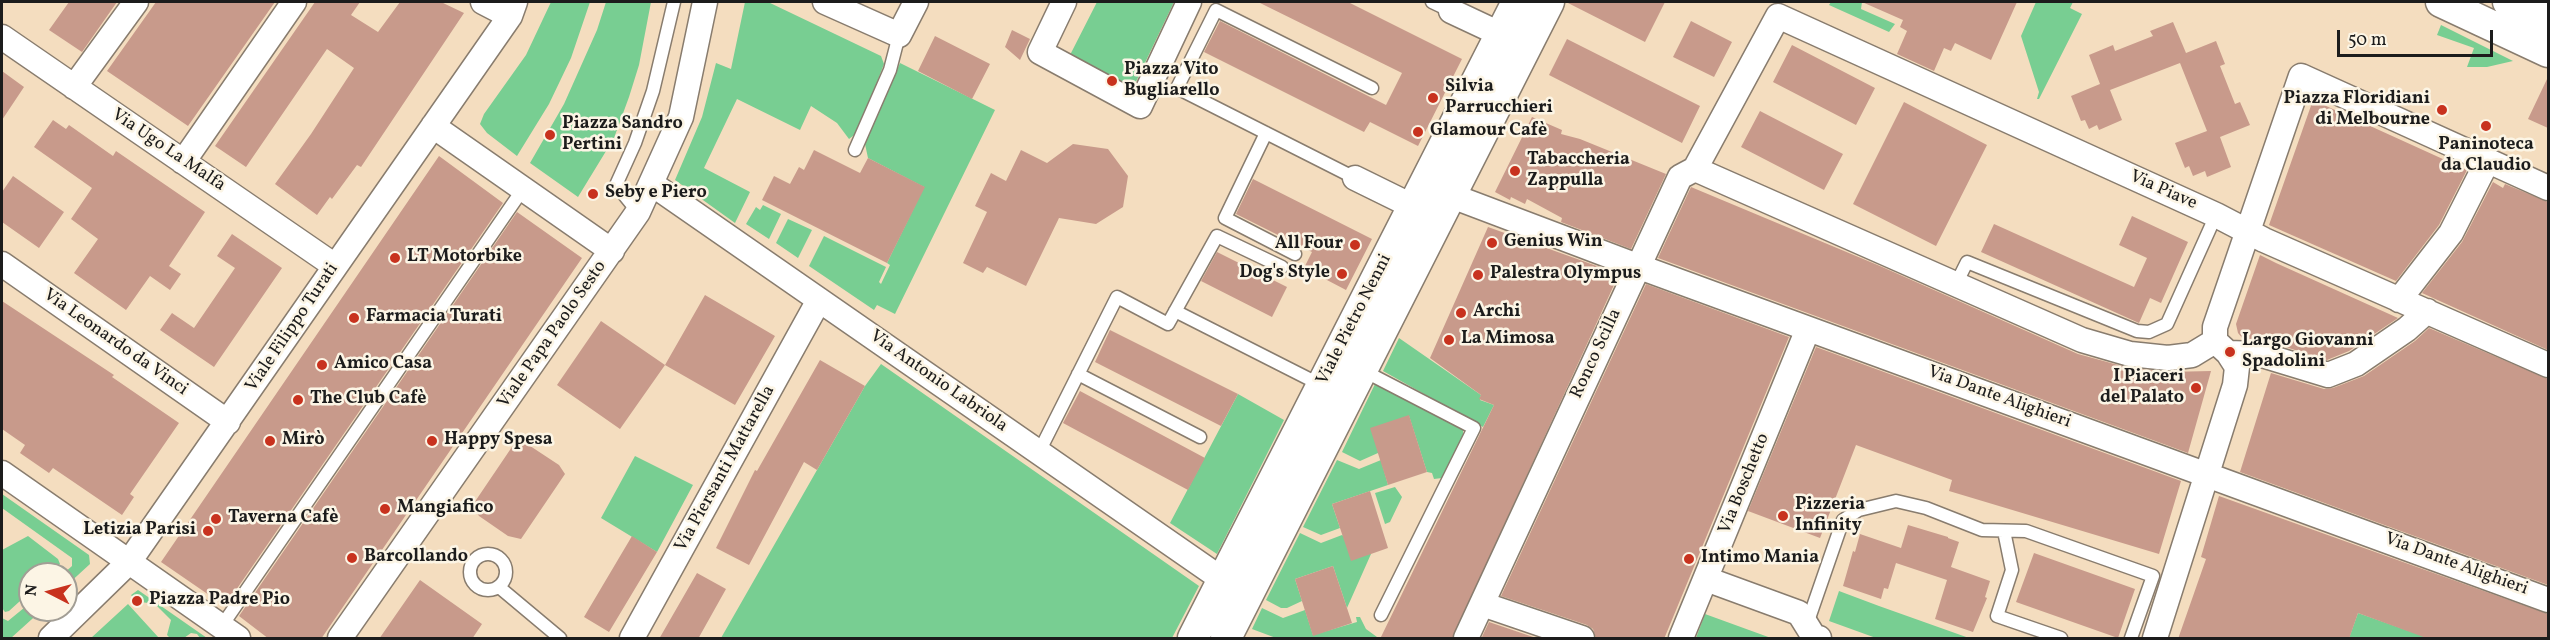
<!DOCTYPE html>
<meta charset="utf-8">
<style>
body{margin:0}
#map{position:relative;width:2550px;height:640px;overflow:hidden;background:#f4ddbf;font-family:Vollkorn,serif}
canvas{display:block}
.frame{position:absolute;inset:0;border:3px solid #1c1c1c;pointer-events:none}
.north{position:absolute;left:18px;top:562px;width:60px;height:60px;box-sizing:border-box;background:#fcf5e5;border:2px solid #a29e95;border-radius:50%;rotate:276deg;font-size:16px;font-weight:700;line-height:24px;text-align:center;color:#1c1c1c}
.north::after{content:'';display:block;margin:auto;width:21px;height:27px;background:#c8321e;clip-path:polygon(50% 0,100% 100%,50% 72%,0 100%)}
.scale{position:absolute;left:2337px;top:30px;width:156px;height:27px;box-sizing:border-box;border:3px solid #1c1c1c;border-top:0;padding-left:8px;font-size:18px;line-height:21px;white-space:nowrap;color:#1c1c1c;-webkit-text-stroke:4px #fcf5e5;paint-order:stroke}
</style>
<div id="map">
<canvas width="2550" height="640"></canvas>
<div class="frame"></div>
<div class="north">N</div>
<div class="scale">50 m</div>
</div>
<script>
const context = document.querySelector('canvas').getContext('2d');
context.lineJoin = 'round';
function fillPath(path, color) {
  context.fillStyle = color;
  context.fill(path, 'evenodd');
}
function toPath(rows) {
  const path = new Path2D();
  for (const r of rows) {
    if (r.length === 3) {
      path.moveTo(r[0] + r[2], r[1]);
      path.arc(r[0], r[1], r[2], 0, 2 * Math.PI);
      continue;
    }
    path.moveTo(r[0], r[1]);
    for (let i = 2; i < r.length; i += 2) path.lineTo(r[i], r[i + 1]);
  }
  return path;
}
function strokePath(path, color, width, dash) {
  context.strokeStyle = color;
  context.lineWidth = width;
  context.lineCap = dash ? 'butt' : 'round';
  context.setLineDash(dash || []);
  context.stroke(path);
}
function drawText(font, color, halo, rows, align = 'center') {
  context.font = font + ' Vollkorn,serif';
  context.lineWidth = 5;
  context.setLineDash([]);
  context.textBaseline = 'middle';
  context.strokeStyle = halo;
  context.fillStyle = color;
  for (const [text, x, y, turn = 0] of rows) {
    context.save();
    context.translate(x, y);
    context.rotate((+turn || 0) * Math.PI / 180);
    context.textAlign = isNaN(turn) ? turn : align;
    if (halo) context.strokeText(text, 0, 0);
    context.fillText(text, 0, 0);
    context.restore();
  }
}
const green = toPath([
 [551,2,590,2,571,58,549,104,517,156,487,133,480,124,484,114,526,55],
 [606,2,651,2,639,65,629,97,614,138,578,197,530,163,564,104,597,30],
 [745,2,768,2,881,56,884,64,858,132,849,139,837,123,811,106,800,130,737,99,704,168,750,192,735,223,675,180,702,117,716,63,731,69],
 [1097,2,1174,2,1133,88,1070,55],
 [1831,2,1862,2,1861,9,1895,24,1889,32,1829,5],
 [2036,2,2073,2,2070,8,2082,14,2039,99,2037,99,2039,92,2021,36],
 [2441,25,2513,61,2487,67,2467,67,2474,48,2437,35],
 [900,63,995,110,895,314,877,305,874,310,809,266,824,236,886,267,879,282,881,284,890,265,887,263,924,187,868,158,865,144],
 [763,205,781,214,769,239,746,224,756,207,760,210],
 [788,219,812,230,798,258,776,243],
 [1399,338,1481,395,1480,400,1494,405,1483,427,1383,371],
 [881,364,1199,586,1172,638,721,638,865,386],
 [1375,384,1463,428,1463,435,1442,478,1434,479,1432,473,1427,472,1409,416,1378,453,1360,461,1342,452],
 [1238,394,1284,420,1217,554,1170,523],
 [635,456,693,485,657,552,601,518],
 [1337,460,1359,469,1381,460,1388,485,1332,504,1340,528,1321,535,1303,527],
 [1395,487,1402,497,1390,522,1385,524,1375,493],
 [2,494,89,555,90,564,66,586,66,574,63,574,72,566,72,558,2,508],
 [1300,533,1321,543,1342,535,1371,554,1347,608,1333,566,1295,579,1302,601,1287,608,1281,608,1266,600],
 [28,536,58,559,60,564,49,574,30,574,30,592,9,611,5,612,2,608,2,550],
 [138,590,207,638,200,638,197,634,191,633,184,638,170,638,167,635,171,620,155,604,141,602,139,605,131,595],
 [1839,591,1879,606,1969,638,1876,638,1829,621],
 [30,603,30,610,42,610,11,638,3,638,2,618,8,621],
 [128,604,159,638,91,638],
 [1262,608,1283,618,1305,610,1313,635,1357,622,1356,617,1360,617,1366,629,1377,637,1276,638,1252,629],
 [2358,613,2429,638,2349,638],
 [1705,614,1771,638,1696,638]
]);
const building = toPath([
 [69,2,117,2,82,52,49,30],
 [156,2,275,2,188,126,107,71],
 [315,2,360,2,351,15,378,32,400,2,441,2,464,13,361,167,357,165,332,199,330,197,317,215,275,184,311,134,354,68,327,49,246,167,215,146],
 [1258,2,1348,2,1462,59,1418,146,1370,122,1364,132,1204,52,1220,21,1386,105,1402,73],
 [1566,2,1665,2,1645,42],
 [1862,2,2017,2,1991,60,1955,43,1951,51,1944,48,1934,71,1897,54,1907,31,1900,27,1903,20],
 [1691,21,1732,42,1714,77,1673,57],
 [2173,22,2186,53,2216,41,2225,64,2220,66,2235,104,2240,102,2250,125,2220,137,2231,167,2207,177,2205,171,2193,176,2189,166,2185,168,2175,143,2207,131,2180,63,2110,90,2122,120,2099,130,2097,125,2089,129,2085,120,2081,121,2071,96,2100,84,2089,55,2113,45,2115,51,2153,36,2150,31],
 [1012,30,1030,39,1020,60,1005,47],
 [935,36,990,64,972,99,918,71],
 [1567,39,1700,106,1682,143,1549,75],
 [1792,45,1875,88,1856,125,1773,82],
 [2,71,24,87,2,120],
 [2548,77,2548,128,2528,119],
 [2313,100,2467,170,2439,225,2396,281,2269,225],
 [1904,102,1987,145,1936,246,1853,204],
 [1760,111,1843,154,1824,190,1741,147],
 [1532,117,1562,130,1561,134,1580,139,1666,174,1631,249,1561,222,1562,218,1527,199,1525,204,1511,197,1510,200,1495,192],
 [53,120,66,129,69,125,113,156,116,151,205,212,169,266,181,274,170,290,150,276,126,310,74,273,98,239,71,219,92,188,34,147],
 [1073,144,1108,149,1128,176,1123,207,1096,224,1059,218,1026,286,987,267,983,273,963,263,987,212,975,206,991,173,1006,181,1021,150,1047,163],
 [814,150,860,173,868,158,925,187,887,263,762,200,774,176,790,184,799,167,804,170],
 [439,156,503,203,225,606,161,562],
 [13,176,64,212,39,248,2,222,2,192],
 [1253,179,1372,239,1346,290,1304,268,1312,252,1236,214],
 [2493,182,2503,188,2505,184,2548,202,2548,350,2422,293,2462,242],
 [1691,187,1880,266,2078,354,2129,368,2167,372,2211,371,2188,453,1658,258],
 [517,212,582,258,321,639,269,639,239,616],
 [2132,216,2188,242,2161,303,2150,298,2139,323,1981,252,1994,224,2134,287,2147,258,2119,245],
 [1488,227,1619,274,1452,639,1380,639,1494,405,1479,399,1481,395,1430,358],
 [232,234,282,268,214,367,160,330,172,313,194,328,235,268,217,256],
 [1217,252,1287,287,1272,317,1201,281],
 [2260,255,2276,263,2398,318,2349,351,2327,360,2263,340,2243,339,2238,333,2236,324],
 [1646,284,1789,337,1664,639,1596,639,1593,629,1587,625,1501,596],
 [705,295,775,336,735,405,665,365,620,429,557,385,601,321,665,365],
 [2,301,114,375,112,377,179,423,130,494,134,497,122,515,53,468,49,473,20,453,25,445,2,429],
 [2429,328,2548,379,2548,585,2240,472,2271,373,2324,389,2333,388,2364,376,2415,341],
 [1110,330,1238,394,1221,426,1095,362],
 [1816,347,2181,481,2159,554,1949,491,1952,480,1856,445,1820,538,1748,511],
 [820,360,865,386,817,470,804,462,749,565,716,548,755,470,757,471],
 [1080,391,1205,458,1188,490,1063,423],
 [1409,415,1427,472,1388,485,1370,428],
 [518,438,559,465,565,474,521,539,508,536,479,516,472,506],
 [1370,491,1388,548,1351,561,1332,504],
 [2219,496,2548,614,2548,639,2429,639,2358,613,2349,639,2178,639,2206,559,2201,557],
 [1908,525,1948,537,1948,538,1959,542,1950,570,1951,567,1990,581,1985,597,1987,598,1973,632,1935,619,1947,580,1896,563,1888,589,1884,588,1881,599,1843,586,1853,551,1855,552,1860,534,1901,548],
 [632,536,657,552,609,632,584,617],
 [2034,553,2135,589,2118,638,2016,602],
 [1333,566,1352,623,1313,636,1295,579],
 [697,573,726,589,698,639,659,639],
 [420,580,482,624,472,639,379,639],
 [1489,622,1539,639,1481,639]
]);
const service = toPath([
 [1432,2,1451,11],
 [1266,133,1225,218,1295,254],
 [855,150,890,70,899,35],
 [1355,178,1177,88,1216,10,1372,88],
 [638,212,616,185,635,143,653,91,674,2],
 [1956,284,1967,262,2137,331,2149,332,2167,324,2216,215],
 [1175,311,1321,385],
 [1362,370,1474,428,1381,615],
 [1078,374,1200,437],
 [1039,452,1117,297,1168,324,1217,236,1282,267],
 [2004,531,2012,570,1997,616,2061,638],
 [488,572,18],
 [499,587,560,638],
 [1807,624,1843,520,1859,510,1896,501,1926,508,1982,530,2026,531,2153,576,2131,638],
 [221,627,523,189]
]);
const minor = toPath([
 [483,2,510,16],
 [825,2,899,35,916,2],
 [1064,2,1040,52,1140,106,1189,2],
 [1451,11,1500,34],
 [2,37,335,266],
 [74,87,136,2],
 [433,126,612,251],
 [183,162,294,2],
 [1695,169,2082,340,2130,354,2168,358,2192,355,2215,341],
 [1355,178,1412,206],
 [652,184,1223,580],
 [1436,190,1637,266,2548,600],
 [2,264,228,422],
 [2399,300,2451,233,2488,160],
 [2228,353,2259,354,2328,375,2356,364,2407,329,2427,311],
 [2,473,238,638],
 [1706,579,1799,613,1814,637,1819,638],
 [1482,604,1582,638],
 [51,638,129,562,510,16,515,2],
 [340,638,638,212,681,117,705,2],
 [632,638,819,300],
 [1466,638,1680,177,1695,169,1778,16,2216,215,2264,240,2548,365],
 [1681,638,1808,329],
 [2155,638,2235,385,2237,367,2228,353,2215,341,2215,327,2301,76,2548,188]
]);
const tertiary = toPath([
 [2441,2,2548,52],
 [2508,2,2548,20],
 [1193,638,1517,2],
 [1226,638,1549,2]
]);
const markers = [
 [1112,81,6,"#c8321e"],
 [1433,98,6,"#c8321e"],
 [2442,110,6,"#c8321e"],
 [2486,126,6,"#c8321e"],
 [1418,132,6,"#c8321e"],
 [550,135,6,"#c8321e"],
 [1515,171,6,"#c8321e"],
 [593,194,6,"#c8321e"],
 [1492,243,6,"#c8321e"],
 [1355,245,6,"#c8321e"],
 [395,258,6,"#c8321e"],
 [1342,274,6,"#c8321e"],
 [1478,275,6,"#c8321e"],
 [1461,313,6,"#c8321e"],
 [354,318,6,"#c8321e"],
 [1449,340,6,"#c8321e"],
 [2230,352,6,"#c8321e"],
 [322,365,6,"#c8321e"],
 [2196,388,6,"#c8321e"],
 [298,400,6,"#c8321e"],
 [270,441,6,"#c8321e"],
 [432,441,6,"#c8321e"],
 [385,509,6,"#c8321e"],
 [1783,516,6,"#c8321e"],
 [216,519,6,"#c8321e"],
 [208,531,6,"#c8321e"],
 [352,558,6,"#c8321e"],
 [1689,559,6,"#c8321e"],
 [137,601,6,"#c8321e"]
];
const poiNames = [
 ["Piazza Vito",1124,71],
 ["Bugliarello",1124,92],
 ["Silvia",1445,88],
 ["Parrucchieri",1445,109],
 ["Piazza Floridiani",2430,100,"right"],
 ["di Melbourne",2430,121,"right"],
 ["Piazza Sandro",562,125],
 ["Pertini",562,146],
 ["Glamour Cafè",1430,132],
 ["Paninoteca",2486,146,"center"],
 ["da Claudio",2486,167,"center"],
 ["Tabaccheria",1527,161],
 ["Zappulla",1527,182],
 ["Seby e Piero",605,194],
 ["Genius Win",1504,243],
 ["All Four",1343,245,"right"],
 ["LT Motorbike",407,258],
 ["Dog's Style",1330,274,"right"],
 ["Palestra Olympus",1490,275],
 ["Archi",1473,313],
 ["Farmacia Turati",366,318],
 ["La Mimosa",1461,340],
 ["Largo Giovanni",2242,342],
 ["Spadolini",2242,363],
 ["Amico Casa",334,365],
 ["I Piaceri",2184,378,"right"],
 ["del Palato",2184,399,"right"],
 ["The Club Cafè",310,400],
 ["Mirò",282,441],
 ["Happy Spesa",444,441],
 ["Pizzeria",1795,506],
 ["Infinity",1795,527],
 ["Mangiafico",397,509],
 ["Taverna Cafè",228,519],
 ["Letizia Parisi",196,531,"right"],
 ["Barcollando",364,558],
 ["Intimo Mania",1701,559],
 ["Piazza Padre Pio",149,601]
];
const streetNames = [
 ["Via Ugo La Malfa",168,151,34],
 ["Via Piave",2163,191,24],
 ["Viale Pietro Nenni",1355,320,-63],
 ["Viale Filippo Turati",293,328,-56],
 ["Viale Papa Paolo Sesto",553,335,-55],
 ["Via Leonardo da Vinci",115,343,35],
 ["Ronco Scilla",1597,354,-65],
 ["Via Antonio Labriola",938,382,35],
 ["Via Dante Alighieri",1999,398,20],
 ["Via Piersanti Mattarella",726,469,-61],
 ["Via Boschetto",1745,484,-68],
 ["Via Dante Alighieri",2456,565,20]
];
fillPath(green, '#78ce92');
fillPath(building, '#c89a8b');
strokePath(service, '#887c6e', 15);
strokePath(minor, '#887c6e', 27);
strokePath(tertiary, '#887c6e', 33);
strokePath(service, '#fff', 12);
strokePath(minor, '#fff', 24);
strokePath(tertiary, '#fff', 30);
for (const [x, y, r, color] of markers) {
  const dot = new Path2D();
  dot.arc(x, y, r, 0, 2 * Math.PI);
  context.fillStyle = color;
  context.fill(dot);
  strokePath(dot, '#fcf5e5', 2);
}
drawText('bold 18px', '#1c1c1c', '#fcf5e5', poiNames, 'left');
drawText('18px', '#1c1c1c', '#fcf5e5', streetNames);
</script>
